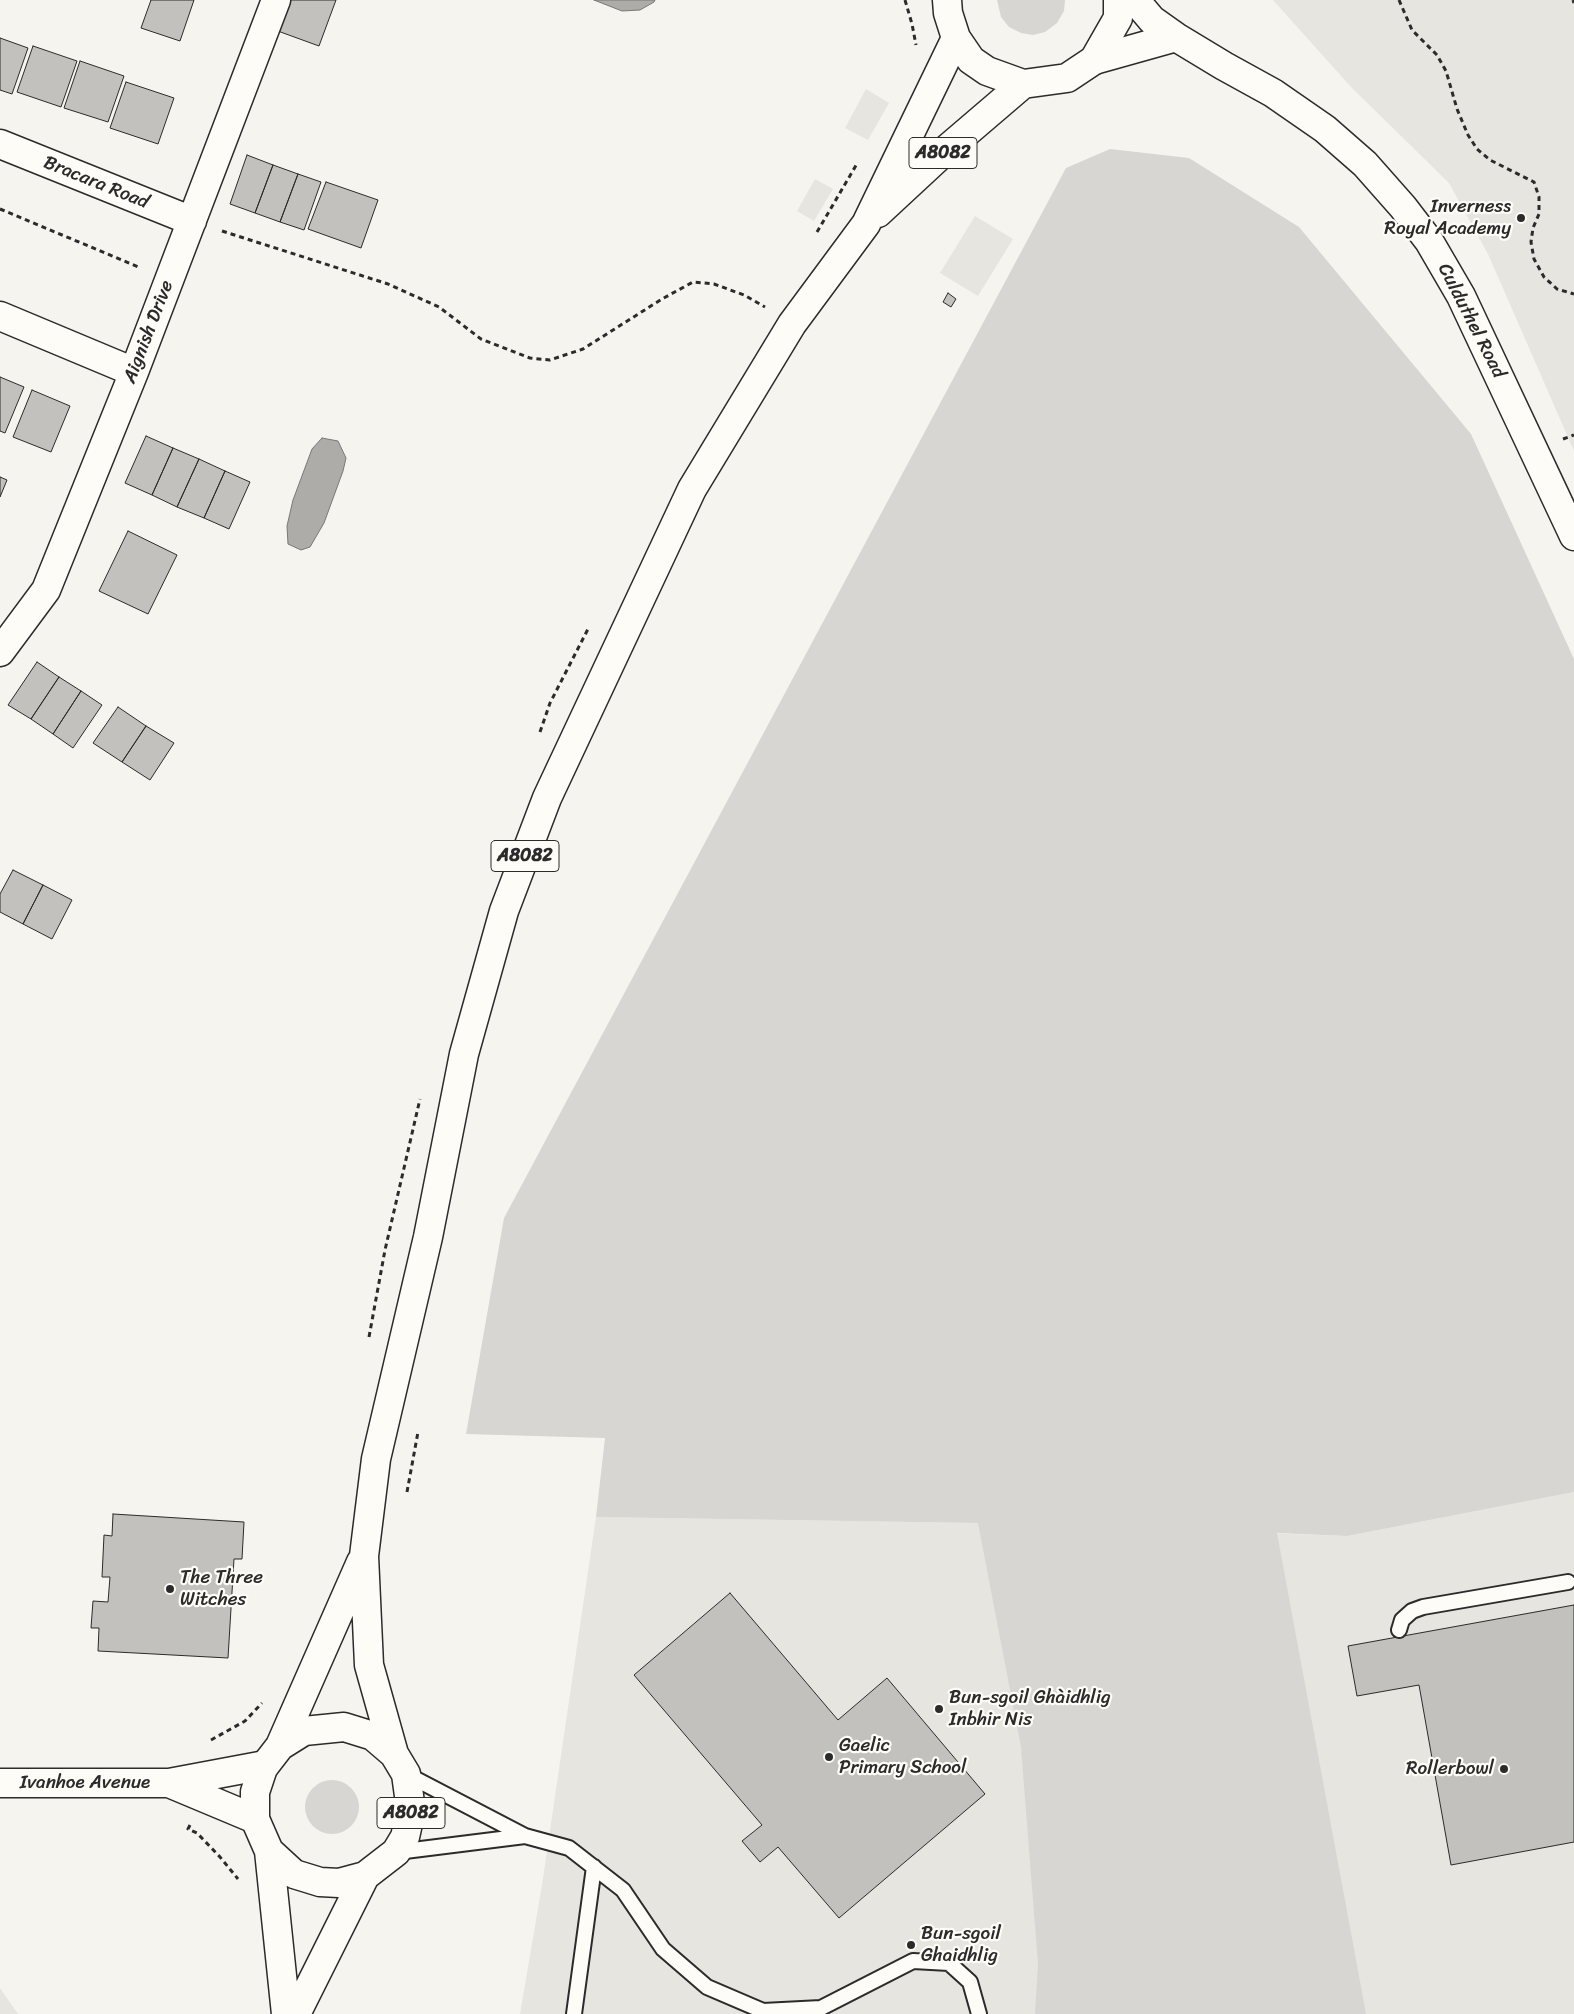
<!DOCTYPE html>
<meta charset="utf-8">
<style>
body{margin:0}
canvas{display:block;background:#f5f4ef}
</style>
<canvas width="1574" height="2014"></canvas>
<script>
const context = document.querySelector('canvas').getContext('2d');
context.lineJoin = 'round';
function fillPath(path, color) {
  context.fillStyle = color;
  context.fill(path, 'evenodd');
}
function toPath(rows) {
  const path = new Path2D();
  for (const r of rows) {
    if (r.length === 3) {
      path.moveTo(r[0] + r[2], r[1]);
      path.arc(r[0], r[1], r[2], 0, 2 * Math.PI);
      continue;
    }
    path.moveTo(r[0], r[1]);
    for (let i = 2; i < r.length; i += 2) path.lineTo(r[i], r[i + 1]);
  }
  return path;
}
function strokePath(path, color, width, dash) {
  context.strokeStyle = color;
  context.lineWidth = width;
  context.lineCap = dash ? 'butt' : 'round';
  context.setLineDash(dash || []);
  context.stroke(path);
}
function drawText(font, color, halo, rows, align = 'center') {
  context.font = font + ' Sriracha,sans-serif';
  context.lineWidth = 4.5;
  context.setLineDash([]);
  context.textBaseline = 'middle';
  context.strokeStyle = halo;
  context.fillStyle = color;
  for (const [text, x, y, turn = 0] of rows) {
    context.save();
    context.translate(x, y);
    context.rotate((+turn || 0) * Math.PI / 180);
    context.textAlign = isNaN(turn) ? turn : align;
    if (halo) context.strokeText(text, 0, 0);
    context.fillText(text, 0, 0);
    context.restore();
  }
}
const built = toPath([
 [1273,0,1574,0,1574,451,1488,254,1449,183,1351,87],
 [866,89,889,103,868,140,845,128],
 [815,179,833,189,814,221,797,211],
 [975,216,1013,239,978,296,940,273],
 [1574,1492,1574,2014,520,2014,542,1885,596,1517,978,1523,1347,1536],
 [0,1988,18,2014,0,2014]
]);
const green = toPath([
 [997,0,1065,0,1064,11,1057,23,1045,32,1033,35,1021,33,1009,27,1001,17],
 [1110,149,1189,158,1299,227,1471,434,1574,659,1574,1492,1347,1536,1277,1533,1366,2014,1035,2014,1038,1964,1021,1747,978,1523,596,1517,605,1438,466,1434,504,1218,1066,168],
 [332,1807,27]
]);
const water = toPath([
 [594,0,655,0,654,2,640,10,622,11,594,0],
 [322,438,338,441,346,458,343,471,324,523,310,547,301,550,288,544,287,526,293,500,312,449,322,438]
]);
const building = toPath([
 [151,0,194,0,180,41,141,28,151,0],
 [286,0,336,0,319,46,275,30,286,0],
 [0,38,28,48,12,94,0,90,0,38],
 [33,46,77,61,61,107,17,92,33,46],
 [80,61,124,76,108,122,64,108,80,61],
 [126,82,174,98,158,144,110,128,126,82],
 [247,155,273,165,255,213,230,204,247,155],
 [273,165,298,174,280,222,255,213,273,165],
 [298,174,321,182,304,230,280,222,298,174],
 [326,182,378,200,361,248,308,229,326,182],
 [948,293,956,299,951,307,943,302,948,293],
 [0,377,24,387,5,433,0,431,0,377],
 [32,390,70,406,51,452,13,437,32,390],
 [146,436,173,448,152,495,125,483,146,436],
 [173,448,199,459,177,507,152,495,173,448],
 [199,459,225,471,204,518,177,507,199,459],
 [225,471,250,482,229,529,204,518,225,471],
 [0,477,7,480,0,497,0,477],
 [128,531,177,555,148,614,99,591,128,531],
 [37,662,59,677,31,719,8,705,37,662],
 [59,677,81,691,53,734,31,719,59,677],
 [81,691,102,705,73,748,53,734,81,691],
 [118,707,146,726,122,762,93,743,118,707],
 [146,726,174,743,150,780,122,762,146,726],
 [13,870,43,885,23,924,0,912,0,894,13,870],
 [43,885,72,900,52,939,23,924,43,885],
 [113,1514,244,1522,242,1559,234,1559,228,1658,98,1651,99,1628,91,1628,93,1601,108,1602,110,1577,102,1577,104,1535,112,1536,113,1514],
 [730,1593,838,1720,887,1678,985,1794,839,1918,778,1847,760,1862,742,1841,762,1825,634,1675,730,1593],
 [1574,1605,1574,1842,1451,1865,1419,1685,1357,1696,1348,1646,1574,1605]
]);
const path = toPath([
 [905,0,912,24,916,45],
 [1399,0,1412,30,1437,55,1446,71,1457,109,1468,135,1477,149,1490,160,1534,182,1539,197,1539,214,1533,228,1531,242,1534,259,1544,277,1557,289,1574,294],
 [1573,0,1574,3],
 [0,209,141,268],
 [222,231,388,284,439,307,481,339,530,358,550,360,583,349,662,299,693,282,714,284,744,295,765,307],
 [817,232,858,162],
 [1563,439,1574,435],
 [540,732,550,703,588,629],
 [369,1337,385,1250,420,1099],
 [407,1492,418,1432],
 [211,1740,245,1721,262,1703],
 [190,1825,188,1829,197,1833,220,1857,238,1879]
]);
const service = toPath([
 [1399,1630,1402,1620,1412,1611,1423,1607,1568,1582],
 [406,1774,525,1836,569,1848,623,1890,663,1949,707,1987,763,2011,821,2008,913,1961,949,1963,970,1982,979,2014],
 [397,1852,525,1836],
 [574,2014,594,1867]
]);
const minor = toPath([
 [0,144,192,221],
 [0,316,134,372],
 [0,652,46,590,134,372,276,0],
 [0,1783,169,1783,265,1765],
 [169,1783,255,1819]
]);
const secondary = toPath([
 [1135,0,1152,20,1176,37,1224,66,1273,93,1325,129,1365,164,1403,207,1429,241,1461,296,1574,536],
 [1094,60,1176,37]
]);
const primary = toPath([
 [947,0,948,13,956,38,971,60,987,71,1023,84,1067,78,1094,60,1118,18,1118,0],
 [878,213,947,149,1023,84],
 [394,1754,369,1665,364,1556,376,1459,428,1237,464,1054,504,911,547,798,692,489,792,324,866,224,956,38],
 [269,1851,294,1874,320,1882,339,1883,365,1876,396,1852,405,1837,411,1810,406,1774,394,1754,373,1736,344,1727,304,1731,280,1746],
 [286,2014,269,1851,255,1819,255,1792,263,1768,280,1746,361,1562],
 [296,2014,365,1876]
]);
const markers = [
 [1521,218,5,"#2b2b2b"],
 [170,1589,5,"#2b2b2b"],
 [939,1709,5,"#2b2b2b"],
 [829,1757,5,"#2b2b2b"],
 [1504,1769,5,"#2b2b2b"],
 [911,1945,5,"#2b2b2b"]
];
const shields = [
 [943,153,68],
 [525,856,68],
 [411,1813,68]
];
const shieldNames = [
 ["A8082",943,153],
 ["A8082",525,856],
 ["A8082",411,1813]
];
const streetNames = [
 ["Bracara Road",96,183,22],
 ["Culduthel Road",1471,321,63],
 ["Aignish Drive",149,332,-69],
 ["Ivanhoe Avenue",85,1783]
];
const poiNames = [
 ["Inverness",1511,207,"right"],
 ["Royal Academy",1511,229,"right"],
 ["The Three",180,1578],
 ["Witches",180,1600],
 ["Bun-sgoil Ghàidhlig",949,1698],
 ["Inbhir Nis",949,1720],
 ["Gaelic",839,1746],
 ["Primary School",839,1768],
 ["Rollerbowl",1494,1769,"right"],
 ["Bun-sgoil",921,1934],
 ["Ghaidhlig",921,1956]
];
fillPath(built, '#e6e5e0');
fillPath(green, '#d7d6d2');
fillPath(water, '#adaca9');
strokePath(water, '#797877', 1);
fillPath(building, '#c2c1be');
strokePath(building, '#2b2b2b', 1);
strokePath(service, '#2b2b2b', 18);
strokePath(minor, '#2b2b2b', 31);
strokePath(secondary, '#2b2b2b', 31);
strokePath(primary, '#2b2b2b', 31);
strokePath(path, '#2b2b2b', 3, [5, 4]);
strokePath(service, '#fdfcf7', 14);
strokePath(minor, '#fdfcf7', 28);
strokePath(secondary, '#fdfcf7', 28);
strokePath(primary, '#fdfcf7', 28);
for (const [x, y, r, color] of markers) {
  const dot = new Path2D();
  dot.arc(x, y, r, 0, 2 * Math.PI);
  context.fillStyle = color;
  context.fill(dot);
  strokePath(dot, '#fdfcf7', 2);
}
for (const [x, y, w] of shields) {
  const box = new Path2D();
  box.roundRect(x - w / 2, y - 15.5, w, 31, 4);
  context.fillStyle = '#fdfcf7';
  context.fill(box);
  strokePath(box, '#2b2b2b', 1);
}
drawText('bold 18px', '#2b2b2b', null, shieldNames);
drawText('19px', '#2b2b2b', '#fdfcf7', streetNames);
drawText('19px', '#2b2b2b', '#fdfcf7', poiNames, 'left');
</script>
